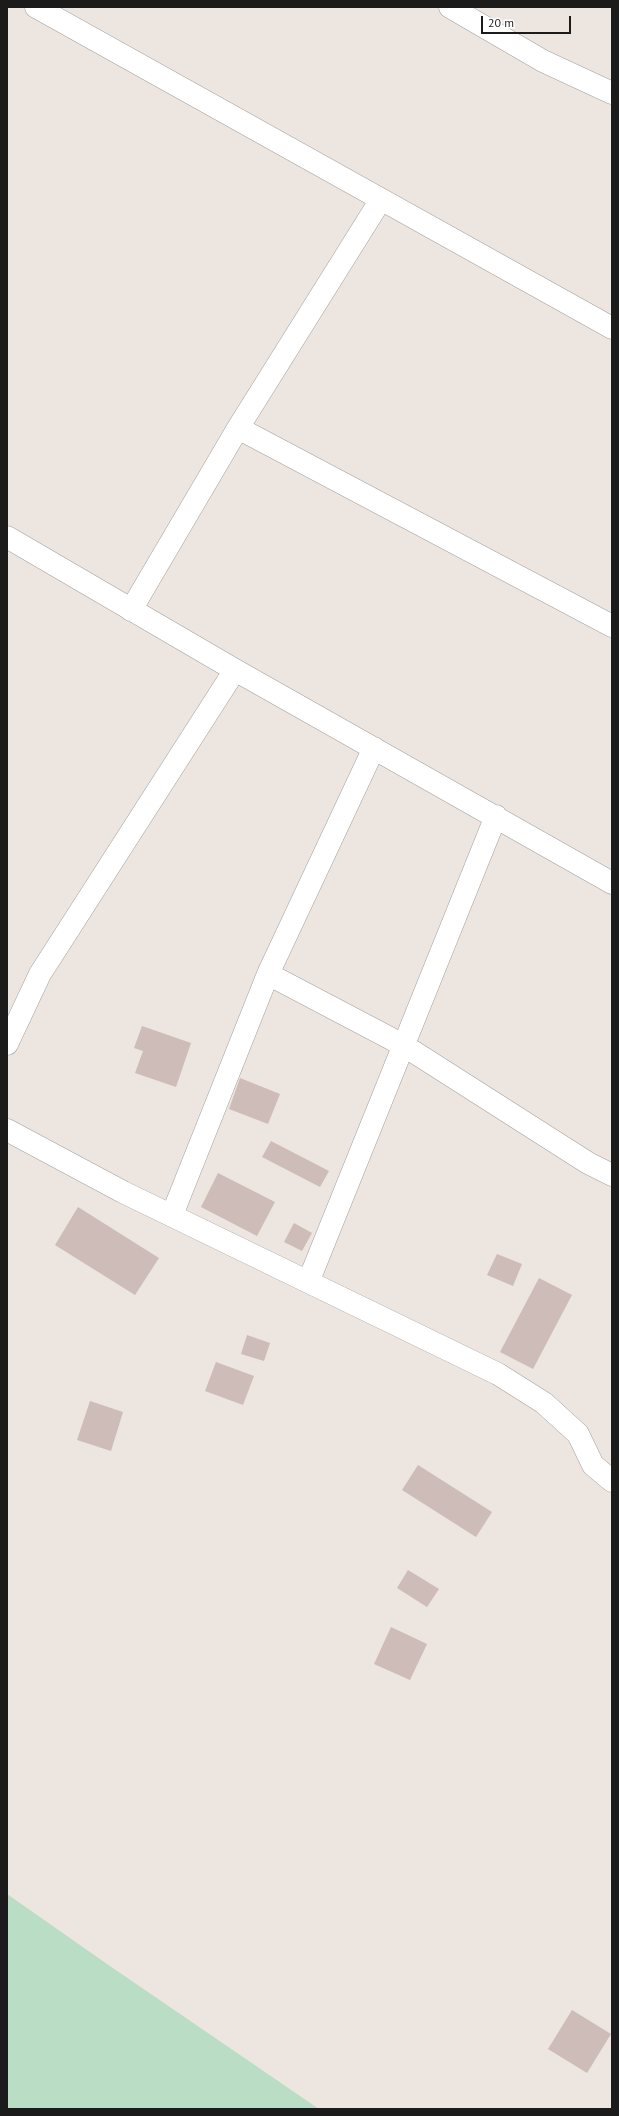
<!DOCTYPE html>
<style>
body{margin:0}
#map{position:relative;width:619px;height:2116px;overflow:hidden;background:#ede5df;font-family:"PT Sans",sans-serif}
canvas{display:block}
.frame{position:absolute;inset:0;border:8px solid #1b1b1b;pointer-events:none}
.scale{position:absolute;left:481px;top:16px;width:90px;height:18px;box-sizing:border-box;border:2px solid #1b1b1b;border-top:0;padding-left:5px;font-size:12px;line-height:14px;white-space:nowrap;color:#1b1b1b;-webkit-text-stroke:3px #fff;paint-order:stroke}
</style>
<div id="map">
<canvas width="619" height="2116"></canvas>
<div class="frame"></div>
<div class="scale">20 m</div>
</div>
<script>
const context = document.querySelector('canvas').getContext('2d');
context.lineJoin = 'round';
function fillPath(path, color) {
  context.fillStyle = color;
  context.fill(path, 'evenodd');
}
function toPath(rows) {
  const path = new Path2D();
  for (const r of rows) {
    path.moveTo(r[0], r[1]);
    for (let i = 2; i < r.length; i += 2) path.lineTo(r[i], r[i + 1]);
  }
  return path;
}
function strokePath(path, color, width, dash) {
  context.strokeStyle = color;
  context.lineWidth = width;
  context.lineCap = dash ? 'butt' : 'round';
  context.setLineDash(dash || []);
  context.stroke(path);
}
const wetland = toPath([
 [7,1894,107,1964,319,2109,7,2109]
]);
const building = toPath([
 [142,1026,191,1043,176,1087,135,1073,143,1051,134,1048],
 [240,1078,280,1094,268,1124,229,1109],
 [271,1141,329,1171,320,1187,262,1157],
 [218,1173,275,1202,257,1236,201,1207],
 [78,1207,159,1258,135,1295,55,1245],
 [294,1223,312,1233,302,1251,284,1242],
 [497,1254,522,1264,513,1286,487,1275],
 [539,1278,572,1295,533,1369,500,1352],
 [247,1335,270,1343,264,1361,241,1354],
 [216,1362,254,1376,243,1405,205,1391],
 [90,1401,123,1412,111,1451,77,1440],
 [418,1465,492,1512,476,1537,402,1490],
 [408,1570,439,1589,427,1607,397,1588],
 [391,1627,427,1644,410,1680,374,1664],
 [572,2010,611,2034,587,2073,548,2049]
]);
const minor = toPath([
 [36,7,612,328],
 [450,7,543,61,612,93],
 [238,428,612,626],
 [7,537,235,670,612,883],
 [131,610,238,428,380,201],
 [268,974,403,1045,588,1163,612,1175],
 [7,1044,40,974,235,670],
 [7,1130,123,1192,498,1374,544,1403,578,1434,593,1465,612,1481],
 [172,1215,268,974,374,748],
 [309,1280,496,816]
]);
fillPath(wetland, '#baddc5');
fillPath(building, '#cdbcb8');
strokePath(minor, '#a2a2a2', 23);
strokePath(minor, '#fff', 22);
</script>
